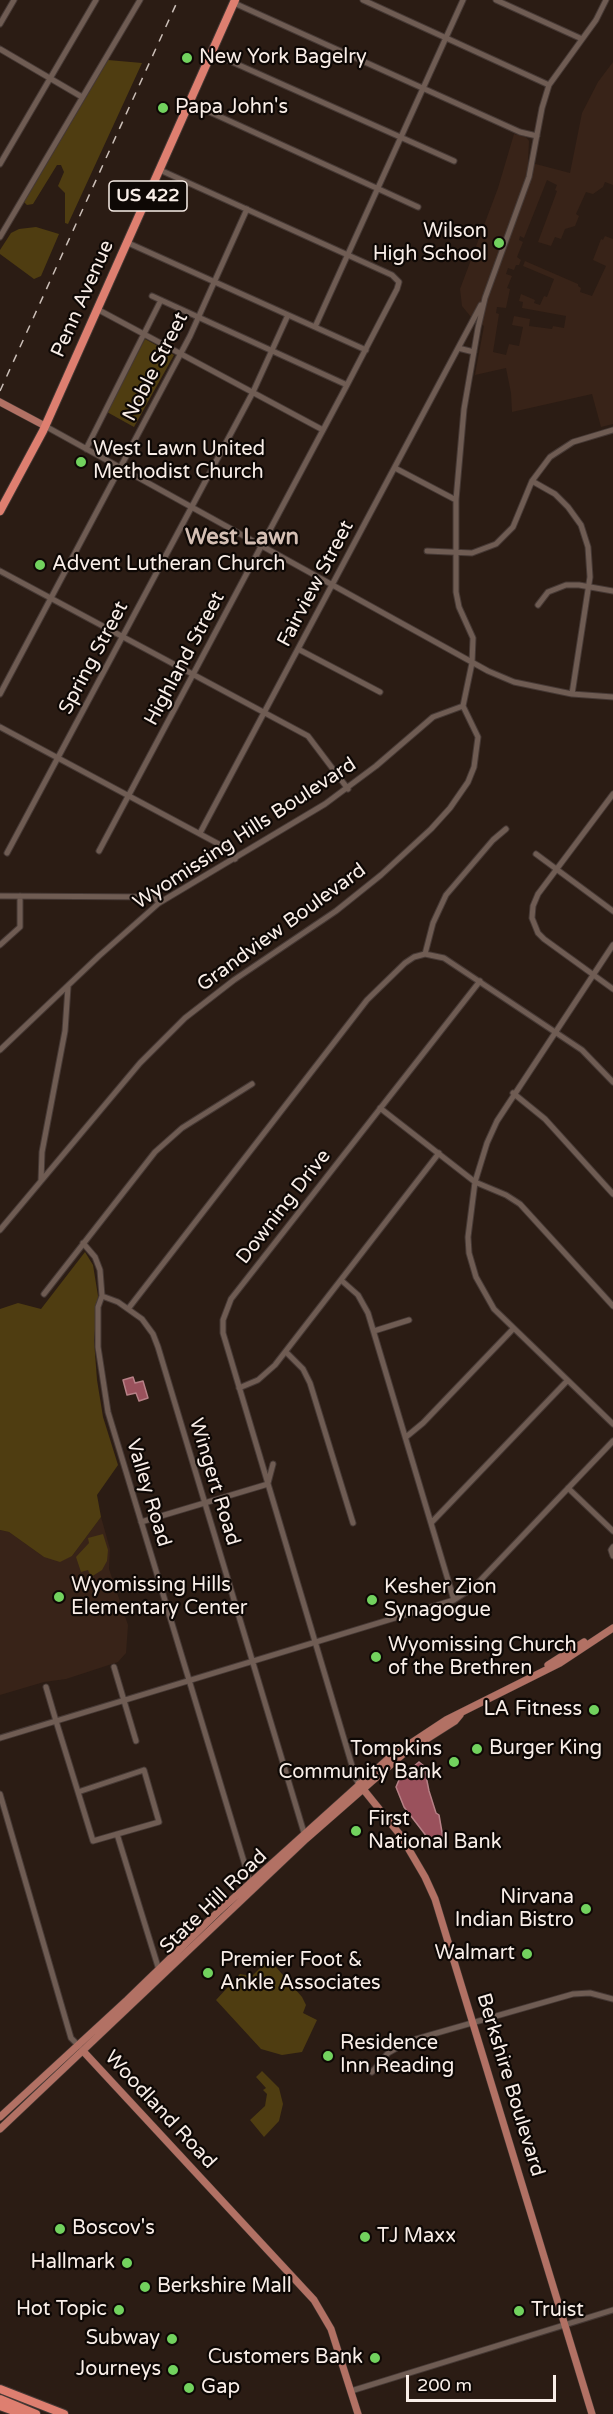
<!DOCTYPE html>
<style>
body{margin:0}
#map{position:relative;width:613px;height:2414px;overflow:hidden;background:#2b1c14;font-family:"Varela Round",sans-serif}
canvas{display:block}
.scale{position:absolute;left:406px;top:2375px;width:150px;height:27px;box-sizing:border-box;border:3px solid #f9eee8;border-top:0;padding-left:8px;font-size:18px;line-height:21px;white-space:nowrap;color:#f9eee8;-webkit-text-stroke:4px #0e0805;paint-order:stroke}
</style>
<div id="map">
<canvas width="613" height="2414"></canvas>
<div class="scale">200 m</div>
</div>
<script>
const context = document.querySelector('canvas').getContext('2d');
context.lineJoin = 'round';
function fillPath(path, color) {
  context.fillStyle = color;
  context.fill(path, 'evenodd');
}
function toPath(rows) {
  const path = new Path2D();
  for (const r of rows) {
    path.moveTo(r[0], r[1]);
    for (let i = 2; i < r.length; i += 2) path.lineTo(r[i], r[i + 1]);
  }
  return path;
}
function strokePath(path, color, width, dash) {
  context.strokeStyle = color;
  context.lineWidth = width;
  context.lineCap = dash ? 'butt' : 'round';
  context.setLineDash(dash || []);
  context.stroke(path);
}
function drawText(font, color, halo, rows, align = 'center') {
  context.font = font + ' "Varela Round",sans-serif';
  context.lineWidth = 4.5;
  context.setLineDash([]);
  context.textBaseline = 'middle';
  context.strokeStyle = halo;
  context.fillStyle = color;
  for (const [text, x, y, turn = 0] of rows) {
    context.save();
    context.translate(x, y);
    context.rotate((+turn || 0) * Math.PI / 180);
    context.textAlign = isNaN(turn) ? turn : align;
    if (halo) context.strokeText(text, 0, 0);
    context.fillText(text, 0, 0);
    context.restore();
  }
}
const built = toPath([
 [613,62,613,185,605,182,603,187,593,194,586,192,576,214,579,216,575,226,565,229,561,239,555,237,551,246,538,242,557,191,555,190,557,185,547,180,524,238,520,236,519,240,523,242,517,257,521,260,519,265,516,265,514,270,508,268,506,274,512,276,507,288,510,289,506,308,497,307,496,313,499,314,493,352,506,355,509,344,519,346,523,327,512,325,514,316,530,319,529,326,552,329,553,326,564,328,566,316,522,308,523,302,519,301,521,294,535,300,534,303,540,305,544,296,547,297,554,279,523,266,525,261,578,284,578,286,581,288,580,292,592,296,606,266,593,260,601,239,603,240,605,236,613,239,613,424,601,427,592,394,512,412,511,393,506,368,475,375,484,326,471,317,462,306,460,289,498,188,514,134,526,137,529,141,528,162,570,173,582,113,598,82],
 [101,1517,110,1549,109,1569,128,1625,126,1653,118,1662,66,1679,44,1682,0,1695,0,1530,9,1532,44,1557,72,1556]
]);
const green = toPath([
 [108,60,142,63,68,224,65,223,65,193,58,186,64,172,61,165,57,165,33,204,27,205,24,202],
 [36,227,59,234,41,276,34,279,0,254,0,250,11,233,19,229],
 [145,339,174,355,134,427,107,412],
 [85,1252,93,1265,98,1296,94,1340,97,1380,103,1417,118,1465,97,1495,101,1517,72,1556,60,1562,44,1557,9,1532,0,1530,0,1309,18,1303,41,1309],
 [103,1534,108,1550,107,1561,102,1570,91,1577,88,1570,81,1572,76,1557,89,1543,88,1538],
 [269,1959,302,1997,306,2005,303,2013,317,2020,302,2052,282,2055,261,2049,216,2000,240,1974,252,1976],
 [262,2071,279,2088,283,2104,279,2121,264,2137,250,2120,265,2106,267,2094,263,2090,266,2088,256,2077]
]);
const water = toPath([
 [133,1377,135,1383,143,1381,148,1398,139,1401,136,1393,127,1395,123,1380,133,1377],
 [419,1762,424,1766,429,1791,436,1813,439,1815,443,1838,437,1847,434,1846,404,1807,396,1787,399,1780,404,1774,419,1762]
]);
const minor = toPath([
 [363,0,549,85],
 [496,0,582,39],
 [234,3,520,132,537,136],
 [0,24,14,0],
 [0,49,82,97],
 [212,53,454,161],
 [190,103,418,207],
 [0,164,96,0],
 [0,237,140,0],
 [126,242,366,350],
 [152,296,347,385],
 [97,309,323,430],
 [315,327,463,0],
 [458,348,474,352],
 [45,426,488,671,514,682,572,694,613,697],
 [86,449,161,300],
 [395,468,456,500],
 [532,481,555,494,568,507,581,525,588,547,590,577,572,694],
 [427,551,472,553,496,544,513,527,532,481,550,457,573,442,613,430],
 [0,571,308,736,348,789],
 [538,605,548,592,566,585,579,585,613,591],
 [298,649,380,692],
 [0,694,190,336,247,209],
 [0,727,228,849,235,859],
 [613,794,538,894,533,906,532,918,538,933,544,939,613,989],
 [200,833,481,305],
 [99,851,347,385,397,289,399,282,392,275,160,170],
 [7,853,253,392,288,315],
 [536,854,613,911],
 [0,896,155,897,159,903],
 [0,945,20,927,20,896],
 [613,945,497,1121,487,1143,475,1182,468,1237,469,1253,476,1277,494,1309,613,1424],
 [425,954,433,923,446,895,493,840,506,829],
 [0,1050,99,956,159,903,325,804,376,766,433,717,463,706],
 [513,1093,545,1119,613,1194],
 [380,1108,475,1182,506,1195,520,1204,613,1306],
 [41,1181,42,1152,65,1031,68,987],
 [0,1230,140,1063,185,1018,234,980,336,911,381,875,431,829,450,808,468,782,474,767,478,737,463,706,472,663,473,638,459,607,456,592,456,500,464,409,478,328,485,298,529,177,542,108,549,85,596,20,606,0],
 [83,1243,95,1257,100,1270,102,1296,98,1307,98,1347,108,1412,251,1885],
 [341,1280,358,1295,368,1313,454,1600],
 [44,1294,155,1152,182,1128,252,1084],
 [102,1296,118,1302,142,1319,153,1334,158,1347,305,1836],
 [128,1309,367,1000,405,963,414,957,425,954,444,958,582,1050,613,1082],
 [374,1331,409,1320],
 [286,1352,303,1369,310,1383,353,1523],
 [239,1388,258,1380,275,1365,439,1153],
 [406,1437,423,1423,513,1329],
 [268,1483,273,1464],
 [568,1488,613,1531],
 [141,1522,268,1484],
 [431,1523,567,1381],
 [613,1547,611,1550,613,1556],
 [114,1667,136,1741],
 [46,1687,56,1721,78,1792,93,1841,159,1822,144,1770,78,1792],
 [0,1738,454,1600,474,1587,613,1441],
 [359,1784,356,1779,229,1353,223,1333,223,1320,231,1299,480,981],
 [0,1794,71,2038,79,2046],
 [117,1834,159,1970],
 [372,2072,388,2053,409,2041,573,1994,590,1993,613,1999],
 [351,2391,613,2310]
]);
const major = toPath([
 [0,402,45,426],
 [548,1665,584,1642],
 [359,1784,401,1836,425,1877,435,1899,592,2414],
 [83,2051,314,2300,331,2329,358,2414],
 [0,2117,127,2000,218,1912,390,1757,446,1720,560,1663,613,1628],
 [0,2129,306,1839,403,1754,455,1721,460,1715]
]);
const highway = toPath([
 [0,511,43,431,235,0],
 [0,2389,64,2414],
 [0,2399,36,2414],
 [0,2406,22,2414]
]);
const rail = toPath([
 [0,391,178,0]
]);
const markers = [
 [187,58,6,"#72d25e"],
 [163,108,6,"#72d25e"],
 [499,243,6,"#72d25e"],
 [81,462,6,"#72d25e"],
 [40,565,6,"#72d25e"],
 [59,1597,6,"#72d25e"],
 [372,1600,6,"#72d25e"],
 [376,1657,6,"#72d25e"],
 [594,1710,6,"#72d25e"],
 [477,1749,6,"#72d25e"],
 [454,1762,6,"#72d25e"],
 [356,1831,6,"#72d25e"],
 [586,1909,6,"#72d25e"],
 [527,1954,6,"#72d25e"],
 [208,1973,6,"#72d25e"],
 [328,2056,6,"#72d25e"],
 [60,2229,6,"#72d25e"],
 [365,2237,6,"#72d25e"],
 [127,2263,6,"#72d25e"],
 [145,2287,6,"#72d25e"],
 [119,2310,6,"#72d25e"],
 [519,2311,6,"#72d25e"],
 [172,2339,6,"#72d25e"],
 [375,2358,6,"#72d25e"],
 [173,2370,6,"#72d25e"],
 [189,2388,6,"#72d25e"]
];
const shields = [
 [148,196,78]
];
const shieldNames = [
 ["US 422",148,196]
];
const poiNames = [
 ["New York Bagelry",199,58],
 ["Papa John's",175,108],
 ["Wilson",487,232,"right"],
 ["High School",487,255,"right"],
 ["West Lawn United",93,450],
 ["Methodist Church",93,473],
 ["Advent Lutheran Church",52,565],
 ["Wyomissing Hills",71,1586],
 ["Elementary Center",71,1609],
 ["Kesher Zion",384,1588],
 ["Synagogue",384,1611],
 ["Wyomissing Church",388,1646],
 ["of the Brethren",388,1669],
 ["LA Fitness",582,1710,"right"],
 ["Burger King",489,1749],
 ["Tompkins",442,1750,"right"],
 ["Community Bank",442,1773,"right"],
 ["First",368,1820],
 ["National Bank",368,1843],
 ["Nirvana",574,1898,"right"],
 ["Indian Bistro",574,1921,"right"],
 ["Walmart",515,1954,"right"],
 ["Premier Foot &",220,1961],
 ["Ankle Associates",220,1984],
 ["Residence",340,2044],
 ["Inn Reading",340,2067],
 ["Boscov's",72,2229],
 ["TJ Maxx",377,2237],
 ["Hallmark",115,2263,"right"],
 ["Berkshire Mall",157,2287],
 ["Hot Topic",107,2310,"right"],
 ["Truist",531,2311],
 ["Subway",160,2339,"right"],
 ["Customers Bank",363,2358,"right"],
 ["Journeys",161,2370,"right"],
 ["Gap",201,2388]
];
const streetNames = [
 ["Penn Avenue",83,299,-66],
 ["Noble Street",156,367,-63],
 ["Fairview Street",316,584,-62],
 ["Spring Street",94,658,-62],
 ["Highland Street",185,659,-62],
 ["Wyomissing Hills Boulevard",245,834,-33],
 ["Grandview Boulevard",282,928,-36],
 ["Downing Drive",284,1207,-52],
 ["Wingert Road",214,1482,73],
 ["Valley Road",148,1493,73],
 ["State Hill Road",214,1902,-44],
 ["Berkshire Boulevard",510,2085,73],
 ["Woodland Road",160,2110,47]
];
const quarterNames = [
 ["West Lawn",242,538]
];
fillPath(built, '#382318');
fillPath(green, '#4f3d11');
fillPath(water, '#9a515c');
strokePath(water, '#b68086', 1.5);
strokePath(minor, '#463935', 7);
strokePath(major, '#463935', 8);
strokePath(highway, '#463935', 10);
strokePath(minor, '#6f5c53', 5);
strokePath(major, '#b27164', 7);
strokePath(highway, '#de7f70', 8);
strokePath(rail, '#cbbfb8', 1.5, [8, 8]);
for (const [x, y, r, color] of markers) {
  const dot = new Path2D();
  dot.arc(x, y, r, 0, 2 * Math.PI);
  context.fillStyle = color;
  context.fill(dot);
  strokePath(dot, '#0e0805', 2);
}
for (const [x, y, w] of shields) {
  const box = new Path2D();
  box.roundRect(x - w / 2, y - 15, w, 30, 4.5);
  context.fillStyle = '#0e0805';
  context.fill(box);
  strokePath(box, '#f9eee8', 1.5);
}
drawText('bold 18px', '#f9eee8', null, shieldNames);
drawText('20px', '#f9eee8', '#0e0805', poiNames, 'left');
drawText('20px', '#f9eee8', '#0e0805', streetNames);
drawText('bold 22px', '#d4bfb4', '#0e0805', quarterNames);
</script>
